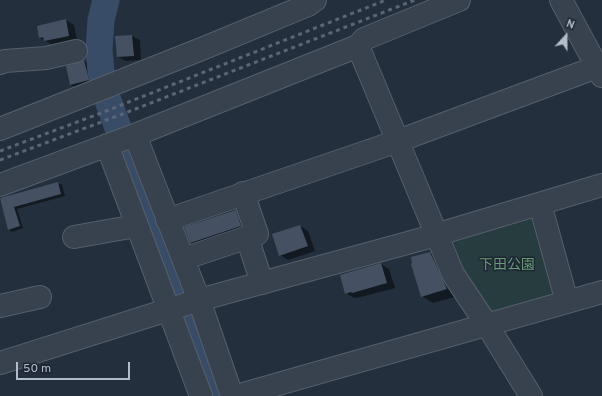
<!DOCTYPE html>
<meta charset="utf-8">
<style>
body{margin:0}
#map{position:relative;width:602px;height:396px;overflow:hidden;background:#242f3e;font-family:Overpass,sans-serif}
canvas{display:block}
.north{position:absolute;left:546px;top:16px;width:40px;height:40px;-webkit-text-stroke:3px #1d2633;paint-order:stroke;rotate:21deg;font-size:11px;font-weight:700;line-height:16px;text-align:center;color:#b4bcc9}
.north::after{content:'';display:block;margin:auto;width:14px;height:18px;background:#b4bcc9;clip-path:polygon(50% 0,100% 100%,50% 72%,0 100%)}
.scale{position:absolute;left:16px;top:362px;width:114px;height:18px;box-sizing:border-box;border:2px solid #b4bcc9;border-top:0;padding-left:5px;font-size:12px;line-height:14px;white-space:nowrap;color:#b4bcc9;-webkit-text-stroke:3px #1d2633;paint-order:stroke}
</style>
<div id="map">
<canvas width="602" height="396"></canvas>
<div class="north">N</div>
<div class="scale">50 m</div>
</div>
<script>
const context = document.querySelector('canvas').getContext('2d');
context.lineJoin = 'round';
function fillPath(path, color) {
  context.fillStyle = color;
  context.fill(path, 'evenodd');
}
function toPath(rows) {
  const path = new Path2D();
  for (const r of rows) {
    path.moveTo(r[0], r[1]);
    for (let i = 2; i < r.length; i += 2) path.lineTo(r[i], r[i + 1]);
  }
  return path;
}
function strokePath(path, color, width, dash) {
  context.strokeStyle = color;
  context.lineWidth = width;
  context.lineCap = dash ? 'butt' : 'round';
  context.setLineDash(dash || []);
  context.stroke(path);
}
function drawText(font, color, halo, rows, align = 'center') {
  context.font = font + ' Overpass,"Noto Sans JP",sans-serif';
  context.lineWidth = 3;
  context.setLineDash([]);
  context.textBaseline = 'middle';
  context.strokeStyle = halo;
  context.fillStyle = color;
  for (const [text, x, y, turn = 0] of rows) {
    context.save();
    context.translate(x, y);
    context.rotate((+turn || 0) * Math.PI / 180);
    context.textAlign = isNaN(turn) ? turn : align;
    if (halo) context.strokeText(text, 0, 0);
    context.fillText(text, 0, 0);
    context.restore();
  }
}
const green = toPath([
 [537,213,561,296,496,315,486,312,449,246,453,236]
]);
const shadow = toPath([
 [66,20,74,25,77,40,53,45,40,38],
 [132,36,140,40,141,60,126,61,118,57],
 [84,61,92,66,96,85,79,89,71,85],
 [58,183,62,185,65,196,17,209,23,228,12,232,9,230,0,198],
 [235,211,247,218,252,233,203,249,191,243,186,228],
 [300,226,308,231,315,251,288,260,280,255],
 [430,253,442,260,458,296,433,303,422,296],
 [381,264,389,269,395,288,361,297,354,298,346,293]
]);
const river = toPath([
 [106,0,101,20,99,50,101,72,107,98,218,396]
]);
const building = toPath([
 [66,19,69,36,44,41,43,37,39,38,37,26],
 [132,35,134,56,117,57,115,36],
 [84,60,89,80,70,85,66,66],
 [58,182,61,194,14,207,20,226,8,230,0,198],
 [236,210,241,226,190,243,184,227],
 [300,225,308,246,279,256,272,234],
 [430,252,447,289,421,297,411,264,412,263,411,257],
 [381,263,387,283,352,293,351,292,345,294,340,275]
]);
const minor = toPath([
 [561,0,602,76],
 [358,46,453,274,487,325,531,396],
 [0,63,5,61,46,58,76,51],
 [0,129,204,48,308,5,315,0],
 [135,135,199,300,232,396],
 [107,145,201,396],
 [0,185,135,135,358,46,364,39,459,0],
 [540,204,567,302],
 [167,220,398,141,597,67],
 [74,237,136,226],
 [247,237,262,283],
 [183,259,257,234,243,193],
 [0,306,40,297],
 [0,363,199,300,422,239,602,185],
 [236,396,602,292]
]);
const rail = toPath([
 [0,151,101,113,386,0],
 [0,160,120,115,415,0]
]);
const parkNames = [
 ["下田公園",507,266]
];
fillPath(green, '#263c3f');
fillPath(shadow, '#0007');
strokePath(river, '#394c67', 27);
fillPath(building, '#455162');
strokePath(minor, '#565f6c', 24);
strokePath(minor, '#38414e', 22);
strokePath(rail, '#5a6575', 3, [4, 4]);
drawText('14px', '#6b9a76', '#1d2633', parkNames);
</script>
